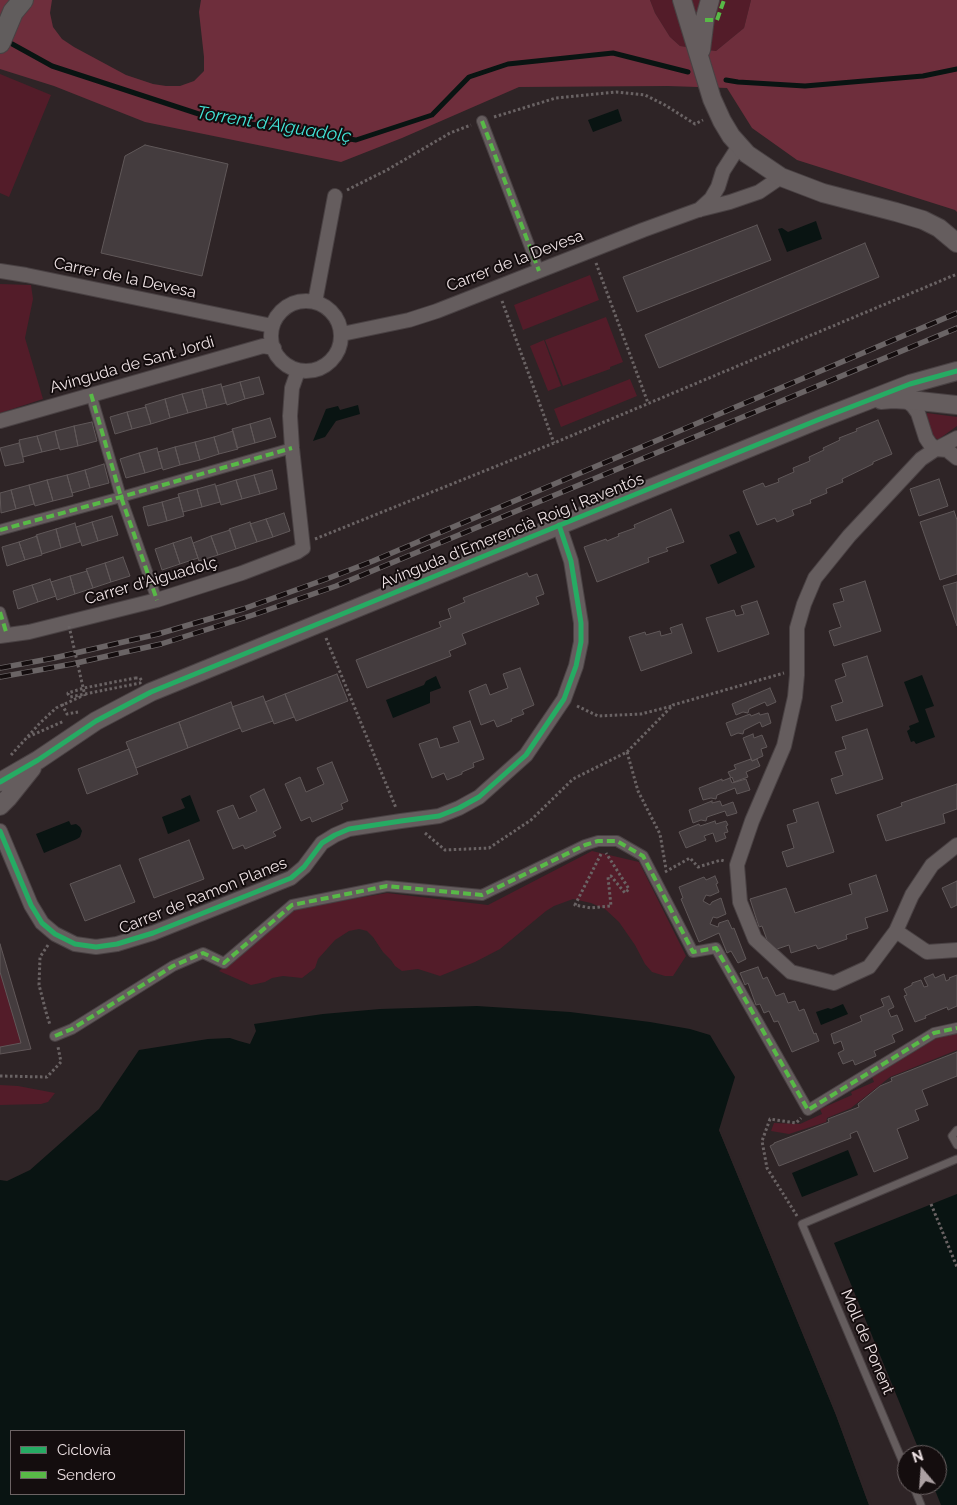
<!DOCTYPE html>
<meta charset="utf-8">
<style>
body{margin:0}
#map{position:relative;width:957px;height:1505px;overflow:hidden;background:#2e2426;font-family:Raleway,sans-serif}
canvas{display:block}
.legend{position:absolute;left:10px;top:1430px;width:175px;height:65px;box-sizing:border-box;background:#140d0e;border:1px solid #6c6364;margin:0;padding:6px 9px;list-style:none;font-size:15px;color:#efe3e5}
.legend li{display:flex;align-items:center;gap:10px;height:25px}
.legend b{width:25px;border:1px solid #6c6364}
.north{position:absolute;left:897px;top:1445px;width:50px;height:50px;box-sizing:border-box;background:#140d0e;border:1px solid #6c6364;border-radius:50%;rotate:342deg;font-size:14px;font-weight:700;line-height:20px;text-align:center;color:#efe3e5}
.north::after{content:'';display:block;margin:auto;width:18px;height:22px;background:#aba0a2;clip-path:polygon(50% 0,100% 100%,50% 72%,0 100%)}
</style>
<div id="map">
<canvas width="957" height="1505"></canvas>
<ul class="legend">
<li><b style="height:6px;background:#26ab63"></b>Ciclovía</li>
<li><b style="height:6px;background:#58b947"></b>Sendero</li>
</ul>
<div class="north">N</div>
</div>
<script>
const context = document.querySelector('canvas').getContext('2d');
context.lineJoin = 'round';
function fillPath(path, color) {
  context.fillStyle = color;
  context.fill(path, 'evenodd');
}
function toPath(rows) {
  const path = new Path2D();
  for (const r of rows) {
    if (r.length === 3) {
      path.moveTo(r[0] + r[2], r[1]);
      path.arc(r[0], r[1], r[2], 0, 2 * Math.PI);
      continue;
    }
    path.moveTo(r[0], r[1]);
    for (let i = 2; i < r.length; i += 2) path.lineTo(r[i], r[i + 1]);
  }
  return path;
}
function strokePath(path, color, width, dash) {
  context.strokeStyle = color;
  context.lineWidth = width;
  context.lineCap = dash ? 'butt' : 'round';
  context.setLineDash(dash || []);
  context.stroke(path);
}
function drawText(font, color, halo, rows, align = 'center') {
  context.font = font + ' Raleway,sans-serif';
  context.lineWidth = 4;
  context.setLineDash([]);
  context.textBaseline = 'middle';
  context.strokeStyle = halo;
  context.fillStyle = color;
  for (const [text, x, y, turn = 0] of rows) {
    context.save();
    context.translate(x, y);
    context.rotate((+turn || 0) * Math.PI / 180);
    context.textAlign = isNaN(turn) ? turn : align;
    if (halo) context.strokeText(text, 0, 0);
    context.fillText(text, 0, 0);
    context.restore();
  }
}
const green = toPath([
 [650,0,751,0,744,28,716,51,680,46,670,37,655,13],
 [0,74,51,95,9,197,0,193],
 [590,275,599,300,523,330,514,305],
 [0,284,31,285,33,299,25,338,43,399,0,413],
 [606,317,623,362,610,367,610,369,563,386,545,340],
 [544,340,561,386,548,391,530,346],
 [630,379,637,396,561,427,554,409],
 [927,413,957,417,957,426,939,439,937,439,932,435,926,415],
 [592,851,639,862,686,956,673,976,665,976,652,972,645,964,635,945,619,922,605,909,591,903,573,899,554,906,546,911,500,949,475,962,440,976,418,969,402,971,395,966,391,960,383,952,373,937,367,931,359,929,349,931,335,940,318,959,315,968,302,978,283,976,272,978,265,982,251,985,219,971,296,909,387,893,488,905],
 [0,944,31,1049,0,1054],
 [957,1030,957,1050,890,1077,851,1108,827,1118,826,1122,789,1134,771,1131,774,1123,800,1124,822,1114,820,1109,852,1095,851,1092,874,1082,872,1077,935,1039],
 [0,1085,18,1086,55,1093,48,1102,41,1104,0,1105]
]);
const forest = toPath([
 [0,0,52,0,50,13,53,27,62,39,74,47,126,75,153,84,166,86,180,86,194,81,204,71,204,57,199,12,201,0,650,0,655,13,670,37,680,46,716,51,744,28,751,0,957,0,957,212,955,210,797,160,752,128,727,88,668,86,519,87,402,138,341,162,145,122,54,86,0,69]
]);
const water = toPath([
 [618,109,622,121,593,132,588,120],
 [816,221,822,239,787,252,778,229,782,228,788,232],
 [358,405,360,414,336,421,325,437,313,441,326,409,338,406,340,410],
 [739,531,755,567,718,584,710,565,737,553,729,535],
 [922,675,934,706,925,709,935,737,916,744,914,741,911,742,907,731,910,729,909,726,919,722,904,682],
 [436,676,441,688,430,692,430,703,393,718,386,700,424,685,426,681],
 [190,795,200,821,168,834,162,817,185,808,181,799],
 [69,821,71,825,76,824,80,827,82,831,80,837,77,839,44,853,36,834],
 [843,1004,848,1014,821,1025,816,1012,828,1008,831,1009],
 [477,1006,570,1012,650,1022,690,1029,710,1035,735,1077,719,1130,836,1415,869,1505,0,1505,0,1180,7,1181,30,1170,99,1109,139,1050,208,1039,230,1038,239,1041,250,1044,256,1031,254,1024,323,1014,380,1009],
 [11,1431,184,1431,184,1494,11,1494],
 [848,1150,858,1175,802,1197,792,1173],
 [957,1194,957,1505,941,1505,933,1485,937,1485,937,1455,921,1455,834,1243]
]);
const pier = toPath([
 [722,1128,721,1130,838,1415,872,1505,869,1505,836,1415,719,1130]
]);
const stream = toPath([
 [5,40,52,66,211,118,356,140,432,115,469,77,508,64,613,53,688,72],
 [726,80,738,82,805,86,923,76,957,69]
]);
const building = toPath([
 [145,145,228,164,202,276,101,253,125,156,145,145],
 [757,225,771,260,637,312,623,277,757,225],
 [865,243,879,277,659,368,645,335,865,243],
 [259,377,264,394,245,399,240,382,259,377],
 [240,382,245,399,227,405,222,387,240,382],
 [221,384,226,403,207,408,202,389,221,384],
 [202,389,207,408,188,413,182,394,202,389],
 [182,394,188,413,170,418,165,399,182,394],
 [165,399,170,418,151,424,145,405,165,399],
 [146,407,151,424,132,429,127,412,146,407],
 [127,412,132,429,115,434,110,417,127,412],
 [270,418,276,437,255,443,250,424,270,418],
 [878,420,892,454,873,462,873,464,842,479,843,482,826,489,827,493,810,500,811,503,792,510,794,515,777,522,775,518,757,525,743,491,763,483,765,487,779,482,778,479,794,472,793,468,810,461,809,457,824,450,823,448,840,440,839,438,857,431,856,429,878,420],
 [92,422,97,441,78,446,74,426,92,422],
 [250,424,255,443,237,448,232,429,250,424],
 [74,426,78,446,60,450,55,431,74,426],
 [55,431,59,448,42,452,37,436,55,431],
 [233,431,238,449,219,454,214,437,233,431],
 [37,436,42,452,23,457,19,440,37,436],
 [214,437,219,454,200,460,195,442,214,437],
 [195,442,200,460,180,465,175,447,195,442],
 [19,443,24,462,5,466,0,448,19,443],
 [175,447,180,465,163,470,158,452,175,447],
 [157,448,162,468,145,473,139,453,157,448],
 [139,453,145,473,126,478,120,459,139,453],
 [104,464,109,483,90,488,85,470,104,464],
 [85,470,90,488,72,493,67,475,85,470],
 [272,470,277,489,260,494,254,475,272,470],
 [67,475,73,496,53,501,47,480,67,475],
 [254,475,260,494,242,499,236,480,254,475],
 [939,479,948,506,919,516,910,489,939,479],
 [47,480,53,501,35,506,29,485,47,480],
 [236,480,242,499,221,505,216,486,236,480],
 [215,484,220,502,202,507,197,489,215,484],
 [29,485,34,504,16,509,11,490,29,485],
 [197,489,202,507,183,512,178,494,197,489],
 [11,490,16,509,1,513,0,493,11,490],
 [179,497,184,516,167,521,162,502,179,497],
 [162,502,167,521,148,526,143,507,162,502],
 [671,509,684,542,666,548,668,551,648,558,649,562,597,582,584,547,606,539,607,541,619,536,618,534,635,528,634,525,671,509],
 [954,511,957,520,957,574,940,580,920,522,954,511],
 [284,513,290,531,273,537,266,519,284,513],
 [112,516,118,535,98,541,92,522,112,516],
 [266,519,273,537,257,542,250,524,266,519],
 [92,522,98,541,82,546,76,527,92,522],
 [250,522,257,542,236,549,229,529,250,522],
 [75,523,80,542,61,548,56,529,75,523],
 [56,529,61,548,42,554,36,535,56,529],
 [230,530,236,549,218,555,211,536,230,530],
 [37,536,42,555,25,560,19,542,37,536],
 [211,536,218,555,199,561,193,543,211,536],
 [191,537,198,558,180,564,173,543,191,537],
 [19,542,25,560,7,566,2,547,19,542],
 [173,543,180,564,162,570,155,549,173,543],
 [123,557,130,576,111,582,105,563,123,557],
 [105,563,111,582,93,588,86,569,105,563],
 [87,571,93,588,75,594,70,576,87,571],
 [527,573,529,577,537,574,544,594,536,597,539,604,462,634,466,644,449,651,451,656,367,688,356,660,441,627,439,622,451,618,448,609,465,602,463,598,527,573],
 [70,576,75,594,57,600,51,582,70,576],
 [50,579,56,596,38,602,32,585,50,579],
 [865,581,881,631,834,646,829,631,841,627,833,604,844,601,840,589,865,581],
 [957,582,957,626,943,586,957,582],
 [32,585,38,602,18,609,13,591,32,585],
 [757,601,769,634,718,652,706,618,734,610,736,616,744,614,741,606,757,601],
 [682,624,692,653,641,671,629,637,645,632,646,635,660,631,661,636,672,633,670,628,682,624],
 [867,656,883,706,836,721,831,706,843,702,835,680,846,676,842,664,867,656],
 [520,668,534,705,522,710,524,714,511,719,512,721,497,727,494,720,481,725,469,691,486,684,490,695,508,688,503,674,520,668],
 [337,674,348,701,296,721,285,694,337,674],
 [770,688,776,702,767,706,765,702,749,709,748,713,743,712,736,715,732,704,770,688],
 [285,694,294,717,274,724,265,702,285,694],
 [263,696,273,721,242,732,232,707,263,696],
 [231,702,240,728,188,748,179,722,231,702],
 [759,713,760,715,768,713,771,723,762,727,760,722,744,730,743,734,738,733,731,736,726,723,750,714,751,716,759,713],
 [470,721,484,759,473,763,474,767,462,772,462,774,447,780,444,773,432,778,419,744,437,738,440,748,459,742,453,727,470,721],
 [179,722,188,748,136,768,126,742,179,722],
 [867,729,883,779,836,794,831,779,843,775,835,752,846,749,842,737,867,729],
 [753,734,754,738,762,735,767,747,761,749,763,756,752,761,743,738,753,734],
 [129,749,138,774,87,794,78,769,129,749],
 [751,759,752,761,757,759,760,766,746,772,748,777,734,782,732,777,731,778,728,772,736,769,734,765,751,759],
 [332,762,348,801,341,804,343,809,312,822,310,817,301,821,285,784,300,777,306,792,324,784,317,768,332,762],
 [730,778,732,783,746,779,750,790,737,794,735,788,717,795,716,799,711,798,703,800,699,788,722,779,722,781,730,778],
 [957,784,957,809,943,814,945,823,886,841,877,815,902,806,901,803,957,784],
 [264,789,281,828,273,832,276,836,245,849,243,845,233,849,217,811,233,805,239,819,257,811,250,796,264,789],
 [712,801,712,803,720,801,722,806,733,802,737,813,727,816,725,811,707,817,706,821,701,820,693,823,689,810,712,801],
 [818,802,834,852,787,867,782,852,794,848,787,825,797,822,793,810,818,802],
 [715,821,716,824,726,821,728,825,726,826,728,832,724,833,726,838,716,842,713,833,704,836,706,840,686,848,679,832,699,824,700,826,715,821],
 [189,840,204,879,154,898,139,859,189,840],
 [120,865,135,902,85,921,70,884,120,865],
 [876,875,888,911,865,918,868,928,846,935,847,939,818,949,816,945,791,953,789,945,771,951,762,926,759,927,750,899,786,888,795,913,852,894,849,884,876,875],
 [715,876,718,883,716,884,719,892,710,896,706,895,703,901,710,905,712,902,721,898,726,914,717,918,713,917,710,924,718,927,719,923,728,920,732,929,734,928,746,959,738,963,731,951,727,953,719,933,699,942,681,899,683,898,679,887,704,877,706,880,715,876],
 [957,881,957,905,951,908,942,888,957,881],
 [0,944,31,1049,0,1054,0,1047,21,1043,0,972,0,944],
 [758,967,763,979,767,977,776,996,784,993,788,1003,795,1001,799,1011,804,1009,814,1034,816,1033,819,1041,792,1052,778,1021,774,1022,769,1011,764,1013,760,1004,756,1005,748,983,745,985,740,973,758,967],
 [933,974,935,978,944,974,946,981,950,979,949,978,957,975,957,1006,948,1010,947,1007,925,1016,926,1018,915,1022,904,996,907,995,904,989,912,985,912,983,921,980,924,987,928,986,924,978,933,974],
 [889,996,894,1007,888,1010,891,1017,897,1015,903,1030,892,1035,895,1042,874,1051,876,1056,855,1065,853,1060,843,1064,838,1053,844,1050,841,1041,834,1044,831,1034,862,1021,860,1016,884,1006,881,999,889,996],
 [957,1052,957,1076,922,1090,928,1105,915,1110,919,1120,897,1129,908,1158,874,1172,857,1131,850,1134,851,1138,779,1166,770,1146,774,1144,774,1143,829,1122,828,1119,859,1107,858,1104,880,1086,892,1081,891,1078,957,1052]
]);
const path = toPath([
 [494,117,556,98,616,92,645,95,665,105,695,124,703,120],
 [347,190,387,170,450,133,471,125],
 [596,263,648,403],
 [502,301,554,443],
 [315,539,554,443,957,274],
 [326,638,396,808],
 [135,678,140,678,142,681,140,683,70,697,68,694,68,693,84,688,135,678],
 [62,704,67,714,78,712],
 [577,706,598,716,641,714,672,706],
 [28,737,64,721],
 [627,752,638,791,660,834,666,869],
 [11,755,40,723,56,708,80,697,81,695],
 [425,833,445,850,489,848,531,820,573,779,627,752,673,705,784,673],
 [601,854,575,905,591,908,611,906,608,877,611,876,625,893,629,889,606,853],
 [665,872,690,858,698,867,721,860,724,861],
 [48,945,40,957,39,985,46,1012,50,1025],
 [0,1076,47,1077,61,1062,58,1047],
 [931,1204,957,1267],
 [797,1216,767,1168,762,1141,770,1119,796,1123,801,1118]
]);
const service = toPath([
 [957,1130,952,1136,957,1145],
 [907,1472,802,1224,957,1159],
 [913,1485,921,1505]
]);
const pedestrian = toPath([
 [482,121,539,271],
 [91,394,121,497,157,600],
 [0,530,121,497,292,448],
 [0,612,7,635],
 [55,1036,72,1029,173,966,203,953,224,963,292,905,387,886,482,895,585,845,598,841,617,841,643,856,693,952,716,948,808,1110,934,1033,957,1028]
]);
const minor = toPath([
 [699,210,711,199,718,187,723,171,739,146],
 [0,271,26,275,272,326],
 [306,336,35],
 [315,302,335,196],
 [342,334,409,320,437,311,643,230,698,210,730,202,759,192,781,177],
 [904,399,913,406,918,413,926,438,930,444,936,449,947,450,957,458],
 [0,421,263,346,274,348],
 [957,438,936,449,921,459,849,536,815,578,804,604,797,628,797,675,795,697,784,746,752,821,737,865,740,902,755,939,791,972,834,983,869,967,896,931,912,895,932,865,957,845],
 [0,636,29,632,157,600,242,573,297,552,303,548,292,448,290,416,292,388,298,371],
 [0,831,31,905,42,923,55,934,75,944,96,947,117,944,153,933,291,878,304,867,322,843,335,835,349,829,401,821,439,816,459,808,479,797,526,755,564,699,576,666,581,642,581,623,571,561,559,525],
 [896,931,927,952,957,950]
]);
const tertiary = toPath([
 [682,0,712,99,722,121,731,136,747,154,781,177,823,193,896,212,923,220,939,228,957,243],
 [701,50,705,18,710,0],
 [881,400,893,399,910,400,957,405],
 [0,782,38,760,96,721,151,692,820,419,910,384,957,371],
 [0,806,8,798,32,768]
]);
const secondary = toPath([
 [0,43,13,12,23,0]
]);
const rail = toPath([
 [0,668,54,658,158,634,243,609,329,578,373,561,957,313],
 [0,677,72,664,161,644,253,615,336,586,957,328]
]);
const pathBridge = toPath([
 [69,626,85,696]
]);
const quiet = toPath([
 [705,20,717,20,724,0],
 [482,121,539,271],
 [91,394,121,497,157,600],
 [0,530,121,497,292,448],
 [0,612,7,635],
 [55,1036,72,1029,173,966,203,953,224,963,292,905,387,886,482,895,585,845,598,841,617,841,643,856,693,952,716,948,808,1110,934,1033,957,1028]
]);
const cycleway = toPath([
 [0,782,38,760,96,721,151,692,820,419,910,384,957,371],
 [0,831,31,905,42,923,55,934,75,944,96,947,117,944,153,933,291,878,304,867,322,843,335,835,349,829,401,821,439,816,459,808,479,797,526,755,564,699,576,666,581,642,581,623,571,561,559,525]
]);
const streetNames = [
 ["Carrer de la Devesa",515,261,-21],
 ["Carrer de la Devesa",125,278,12],
 ["Avinguda de Sant Jordi",132,365,-16],
 ["Avinguda d'Emerencià Roig i Raventós",512,531,-22],
 ["Carrer d'Aiguadolç",151,581,-16],
 ["Carrer de Ramon Planes",203,896,-22],
 ["Moll de Ponent",867,1342,67]
];
const waterNames = [
 ["Torrent d'Aiguadolç",274,125,9]
];
fillPath(green, '#531c29');
fillPath(forest, '#6e2e3c');
fillPath(water, '#091412');
fillPath(pier, '#2e2426');
strokePath(stream, '#091412', 5);
fillPath(building, '#443c3e');
strokePath(building, '#605859', 1);
strokePath(service, '#494143', 9);
strokePath(pedestrian, '#494143', 12);
strokePath(minor, '#494143', 16);
strokePath(tertiary, '#494143', 20);
strokePath(secondary, '#494143', 22);
strokePath(path, '#6a6364', 3, [2.5, 2.5]);
strokePath(service, '#655d5e', 7);
strokePath(pedestrian, '#655d5e', 10);
strokePath(minor, '#655d5e', 14);
strokePath(tertiary, '#655d5e', 18);
strokePath(secondary, '#615d5d', 20);
strokePath(rail, '#6a6465', 5.5);
strokePath(rail, '#140d0e', 4, [11]);
strokePath(pathBridge, '#6a6364', 3, [2.5, 2.5]);
strokePath(quiet, '#58b947', 4, [8, 4]);
strokePath(cycleway, '#26ab63', 5);
drawText('16px', '#efe3e5', '#140d0e', streetNames);
drawText('italic 18px', '#42e6d9', '#140d0e', waterNames);
</script>
